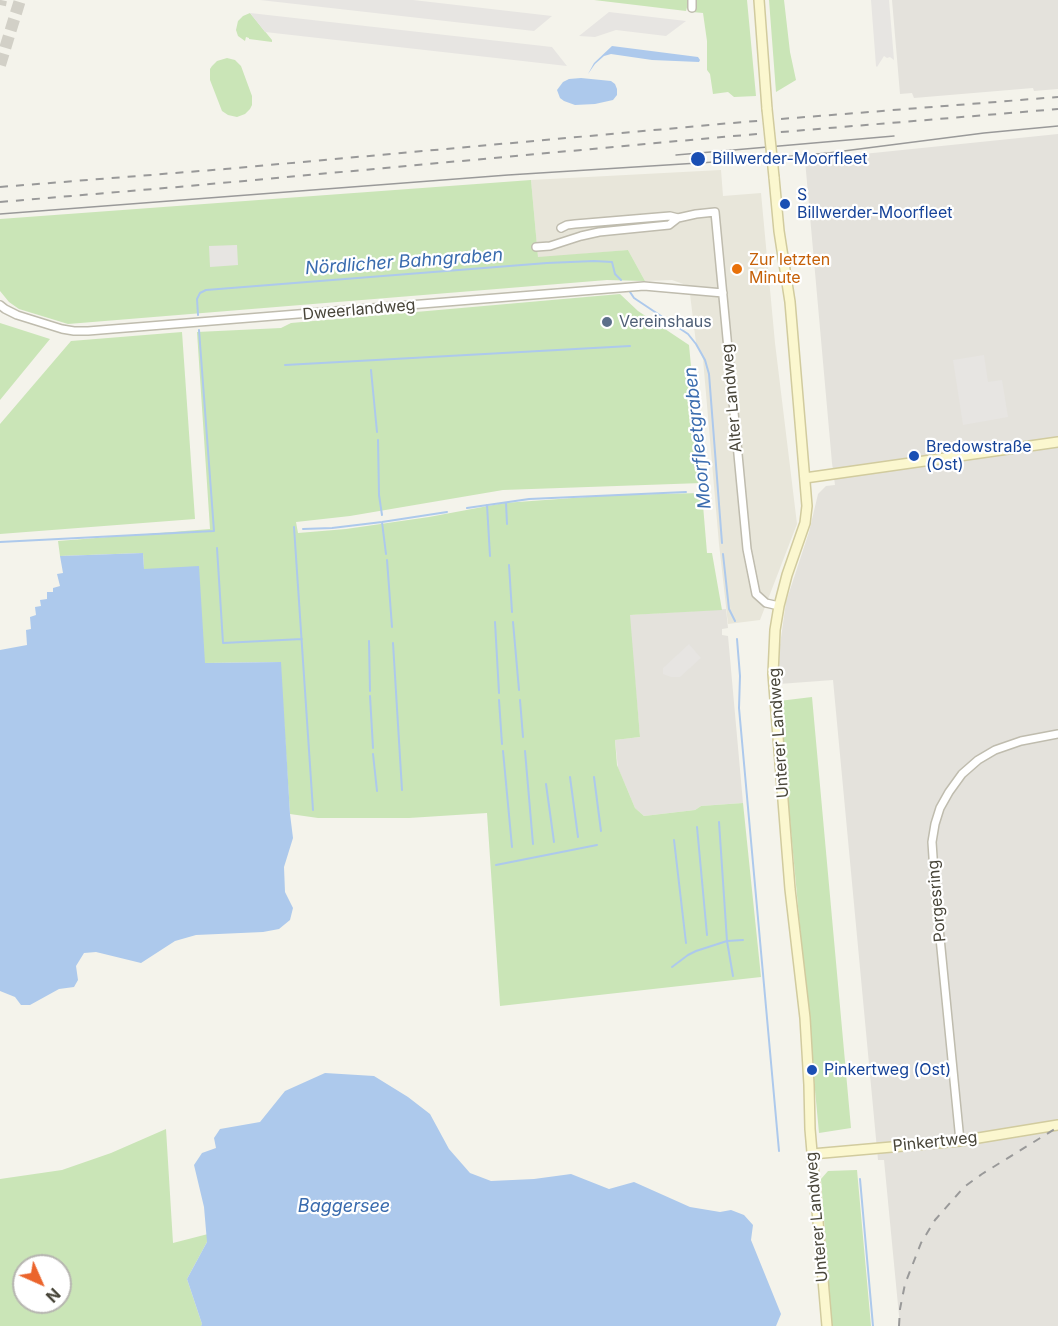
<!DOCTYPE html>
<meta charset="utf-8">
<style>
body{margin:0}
#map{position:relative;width:1058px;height:1326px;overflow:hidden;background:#f4f3eb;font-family:Inter,sans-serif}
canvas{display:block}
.north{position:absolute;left:12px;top:1254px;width:60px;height:60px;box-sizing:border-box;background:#fff;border:2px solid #b6b5b0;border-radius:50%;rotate:135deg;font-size:16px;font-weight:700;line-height:24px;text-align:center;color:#484539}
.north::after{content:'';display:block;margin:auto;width:21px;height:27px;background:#eb642c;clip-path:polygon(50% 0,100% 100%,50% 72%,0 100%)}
</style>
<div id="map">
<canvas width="1058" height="1326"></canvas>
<div class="north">N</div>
</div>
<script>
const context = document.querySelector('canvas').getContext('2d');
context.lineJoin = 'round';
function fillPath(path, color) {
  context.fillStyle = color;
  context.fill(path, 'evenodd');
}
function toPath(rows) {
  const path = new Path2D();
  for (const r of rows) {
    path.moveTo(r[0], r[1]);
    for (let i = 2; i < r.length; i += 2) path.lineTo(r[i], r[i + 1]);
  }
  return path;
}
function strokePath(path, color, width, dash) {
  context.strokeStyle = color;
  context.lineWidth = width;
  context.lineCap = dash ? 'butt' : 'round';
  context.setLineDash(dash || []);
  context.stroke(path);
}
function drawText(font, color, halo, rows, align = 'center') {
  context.font = font + ' Inter,sans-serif';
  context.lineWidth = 4.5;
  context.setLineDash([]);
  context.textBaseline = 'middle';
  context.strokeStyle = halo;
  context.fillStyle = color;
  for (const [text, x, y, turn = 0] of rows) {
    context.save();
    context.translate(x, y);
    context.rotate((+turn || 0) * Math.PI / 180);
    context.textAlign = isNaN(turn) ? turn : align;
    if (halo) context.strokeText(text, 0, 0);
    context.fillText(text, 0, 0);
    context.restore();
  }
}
const residential = toPath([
 [721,170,723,196,761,193,775,343,797,524,760,620,728,624,719,544,703,359,696,343,689,286,672,280,645,281,628,250,538,258,531,180]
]);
const industrial = toPath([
 [892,0,1058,0,1058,89,1034,91,1033,88,914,98,912,93,900,94],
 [1058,134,1058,1326,900,1326,884,1160,878,1160,833,680,779,684,779,652,786,602,809,532,818,494,826,486,835,485,832,463,805,160],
 [726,609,728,628,722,629,722,635,728,636,743,803,701,806,695,810,644,816,635,808,618,768,615,740,640,737,629,615]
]);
const green = toPath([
 [594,0,689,0,686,11],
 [694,0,747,0,756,96,734,97,728,92,713,94,710,74,707,70,707,41,703,13,692,12],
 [769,0,784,0,790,52,796,80,776,92],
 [250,13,272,40,272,42,249,39,249,38,246,37,245,41,238,36,236,30,238,21,243,16],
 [227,58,235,60,241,66,252,96,252,105,250,109,245,114,237,117,228,115,222,111,210,80,210,69,212,66,217,61],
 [531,180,538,257,628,250,645,281,607,280,68,324,19,309,9,302,0,291,0,219],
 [620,294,638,311,689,345,702,483,503,490,350,516,296,522,298,533,346,529,429,517,504,503,614,495,702,493,707,553,712,553,722,610,630,615,640,737,615,740,617,765,635,808,644,816,695,810,701,806,743,803,761,977,500,1006,487,813,409,818,318,818,290,814,280,662,205,663,144,569,143,553,60,556,58,541,210,529,197,332,281,328,291,323],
 [0,323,50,339,0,400],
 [182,332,195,519,0,534,0,424,71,341],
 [812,697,851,1128,819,1133,779,701],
 [166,1129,173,1243,208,1234,207,1242,187,1279,202,1324,201,1326,0,1326,0,1179,62,1170,111,1153],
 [24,1266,60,1266,60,1302,24,1302],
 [857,1170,871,1326,832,1326,821,1179,828,1171]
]);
const parking = toPath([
 [260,0,413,0,552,16,534,31],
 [871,0,889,0,894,60,890,57,887,58,884,56,877,67,876,66],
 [609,12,686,21,666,36,616,30,595,37,579,36],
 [250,13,552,47,567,66,265,32],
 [237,245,238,265,210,267,209,246],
 [984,355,988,382,1002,380,1008,417,963,425,953,360],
 [689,644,701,658,680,677,671,677,663,674,663,668]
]);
const water = toPath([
 [612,46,698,57,700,60,699,62,652,60,611,54,604,56,595,64,588,74,594,63],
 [581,78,611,81,615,84,617,89,617,95,613,100,595,104,575,105,564,101,560,98,557,90,563,82,569,79],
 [143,553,144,569,199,566,205,663,281,662,290,814,293,838,284,867,285,892,293,908,290,920,279,929,263,932,196,935,175,941,141,963,96,952,84,953,76,966,78,980,74,987,59,989,30,1005,21,1005,15,997,0,991,0,650,27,645,26,630,31,629,30,617,36,615,35,607,41,606,40,600,47,599,47,592,53,592,53,588,60,586,57,574,63,573,60,556],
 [325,1073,374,1076,408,1097,430,1114,449,1149,470,1173,491,1181,534,1179,571,1174,609,1189,634,1182,690,1207,720,1212,731,1210,744,1215,753,1225,751,1240,781,1314,776,1326,201,1326,202,1324,187,1279,207,1242,204,1207,194,1165,202,1153,216,1148,214,1138,220,1129,260,1122,285,1091]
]);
const stream = toPath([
 [630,292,634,298,688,334,696,344,705,360,709,374,722,543],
 [198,315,197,299,200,293,206,290,547,263,594,261,612,262,615,274,621,280],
 [285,365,630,346],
 [371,370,377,432],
 [378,440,379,495,382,515],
 [506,503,507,524],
 [487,505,490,556],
 [467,508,529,499,686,492],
 [382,522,386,554],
 [294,527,313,810],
 [303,529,332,528,382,522,447,512],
 [0,542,214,531,199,330],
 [217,548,223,643,302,639],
 [723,554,729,609,735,621],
 [387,560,392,627],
 [509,565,512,612],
 [495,622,499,693],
 [513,622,519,690],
 [737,639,740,676,739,708,779,1151],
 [369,641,370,691],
 [393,643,402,790],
 [370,696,373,748],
 [499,700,502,744],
 [520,700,523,737],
 [503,751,512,847],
 [525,751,533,844],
 [373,754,377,791],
 [570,777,578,837],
 [594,777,601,831],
 [546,784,554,842],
 [719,822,727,941,733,976],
 [697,827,707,935],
 [674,840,686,943],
 [496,865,597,845],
 [672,967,688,955,696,951,727,941,743,940],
 [860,1179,873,1326]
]);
const highwayTunnel = toPath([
 [0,5,1,0],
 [0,65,20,0]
]);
const street = toPath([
 [692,8,692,0],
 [561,228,567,225,575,224,670,216,678,218],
 [536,247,550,246,581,236,599,232,669,225,678,218,696,214,715,212,747,549,756,594,766,603,779,606],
 [0,305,5,309,17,315,62,329,74,331,88,331,644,286,723,293],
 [960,1141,935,887,932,842,935,824,940,808,949,792,962,774,978,760,995,750,1021,741,1058,734]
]);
const secondary = toPath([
 [759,0,767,109],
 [774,177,779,231,790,302,807,506,805,523,787,575,779,606,775,630,773,674,790,889,805,1018,809,1085,810,1129,827,1326],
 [805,478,1058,442],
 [812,1154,960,1141,1058,1125]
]);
const tram = toPath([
 [676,155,894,136],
 [0,214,508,175,746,160,828,153,984,133,1058,126]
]);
const rail = toPath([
 [0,187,225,169,743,122,1058,97],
 [0,202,189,186,722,137,1058,109],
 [899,1326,900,1309,905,1284,921,1243,935,1220,964,1187,982,1174,1058,1127]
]);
const secondaryBridge = toPath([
 [767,109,774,177]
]);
const markers = [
 [698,159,8,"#1a4fb4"],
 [785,204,6,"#1a4fb4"],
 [737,269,6,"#e8710a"],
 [607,322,6,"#5c6f8a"],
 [914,456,6,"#1a4fb4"],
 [812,1070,6,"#1a4fb4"]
];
const transitNames = [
 ["Billwerder-Moorfleet",712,159],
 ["S",797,195],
 ["Billwerder-Moorfleet",797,213],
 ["Bredowstraße",926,447],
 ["(Ost)",926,465],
 ["Pinkertweg (Ost)",824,1070]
];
const foodNames = [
 ["Zur letzten",749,260],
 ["Minute",749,278]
];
const streetNames = [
 ["Dweerlandweg",359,310,-5],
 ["Alter Landweg",732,398,-95],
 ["Unterer Landweg",779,733,-94],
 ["Porgesring",937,901,-95],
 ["Pinkertweg",935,1142,-6],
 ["Unterer Landweg",817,1217,-95]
];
const serviceNames = [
 ["Vereinshaus",619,322]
];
const waterNames = [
 ["Nördlicher Bahngraben",404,262,-4],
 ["Moorfleetgraben",698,438,-96],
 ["Baggersee",344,1207]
];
fillPath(residential, '#e8e6da');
fillPath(industrial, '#e4e2dc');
fillPath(green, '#cae5b7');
fillPath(parking, '#e7e5e2');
fillPath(water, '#adc9ec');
strokePath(stream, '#adc9ec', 2);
strokePath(highwayTunnel, '#d2d0c7', 12, [12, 6]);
strokePath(street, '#bfbcae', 10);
strokePath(secondary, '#d1cb9e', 12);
strokePath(street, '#fff', 7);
strokePath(secondary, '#fbf7cf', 9);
strokePath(tram, '#999', 1.5);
strokePath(rail, '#999', 2, [8, 8]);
strokePath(secondaryBridge, '#d1cb9e', 12, []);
strokePath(secondaryBridge, '#fbf7cf', 9);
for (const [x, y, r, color] of markers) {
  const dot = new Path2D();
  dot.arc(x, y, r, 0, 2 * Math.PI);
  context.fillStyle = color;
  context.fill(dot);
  strokePath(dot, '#fff', 2);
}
drawText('16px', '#164399', '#fff', transitNames, 'left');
drawText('16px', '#c56008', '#fff', foodNames, 'left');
drawText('16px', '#484539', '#fff', streetNames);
drawText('16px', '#4e5e75', '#fff', serviceNames, 'left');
drawText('italic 18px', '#396bae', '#fff', waterNames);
</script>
